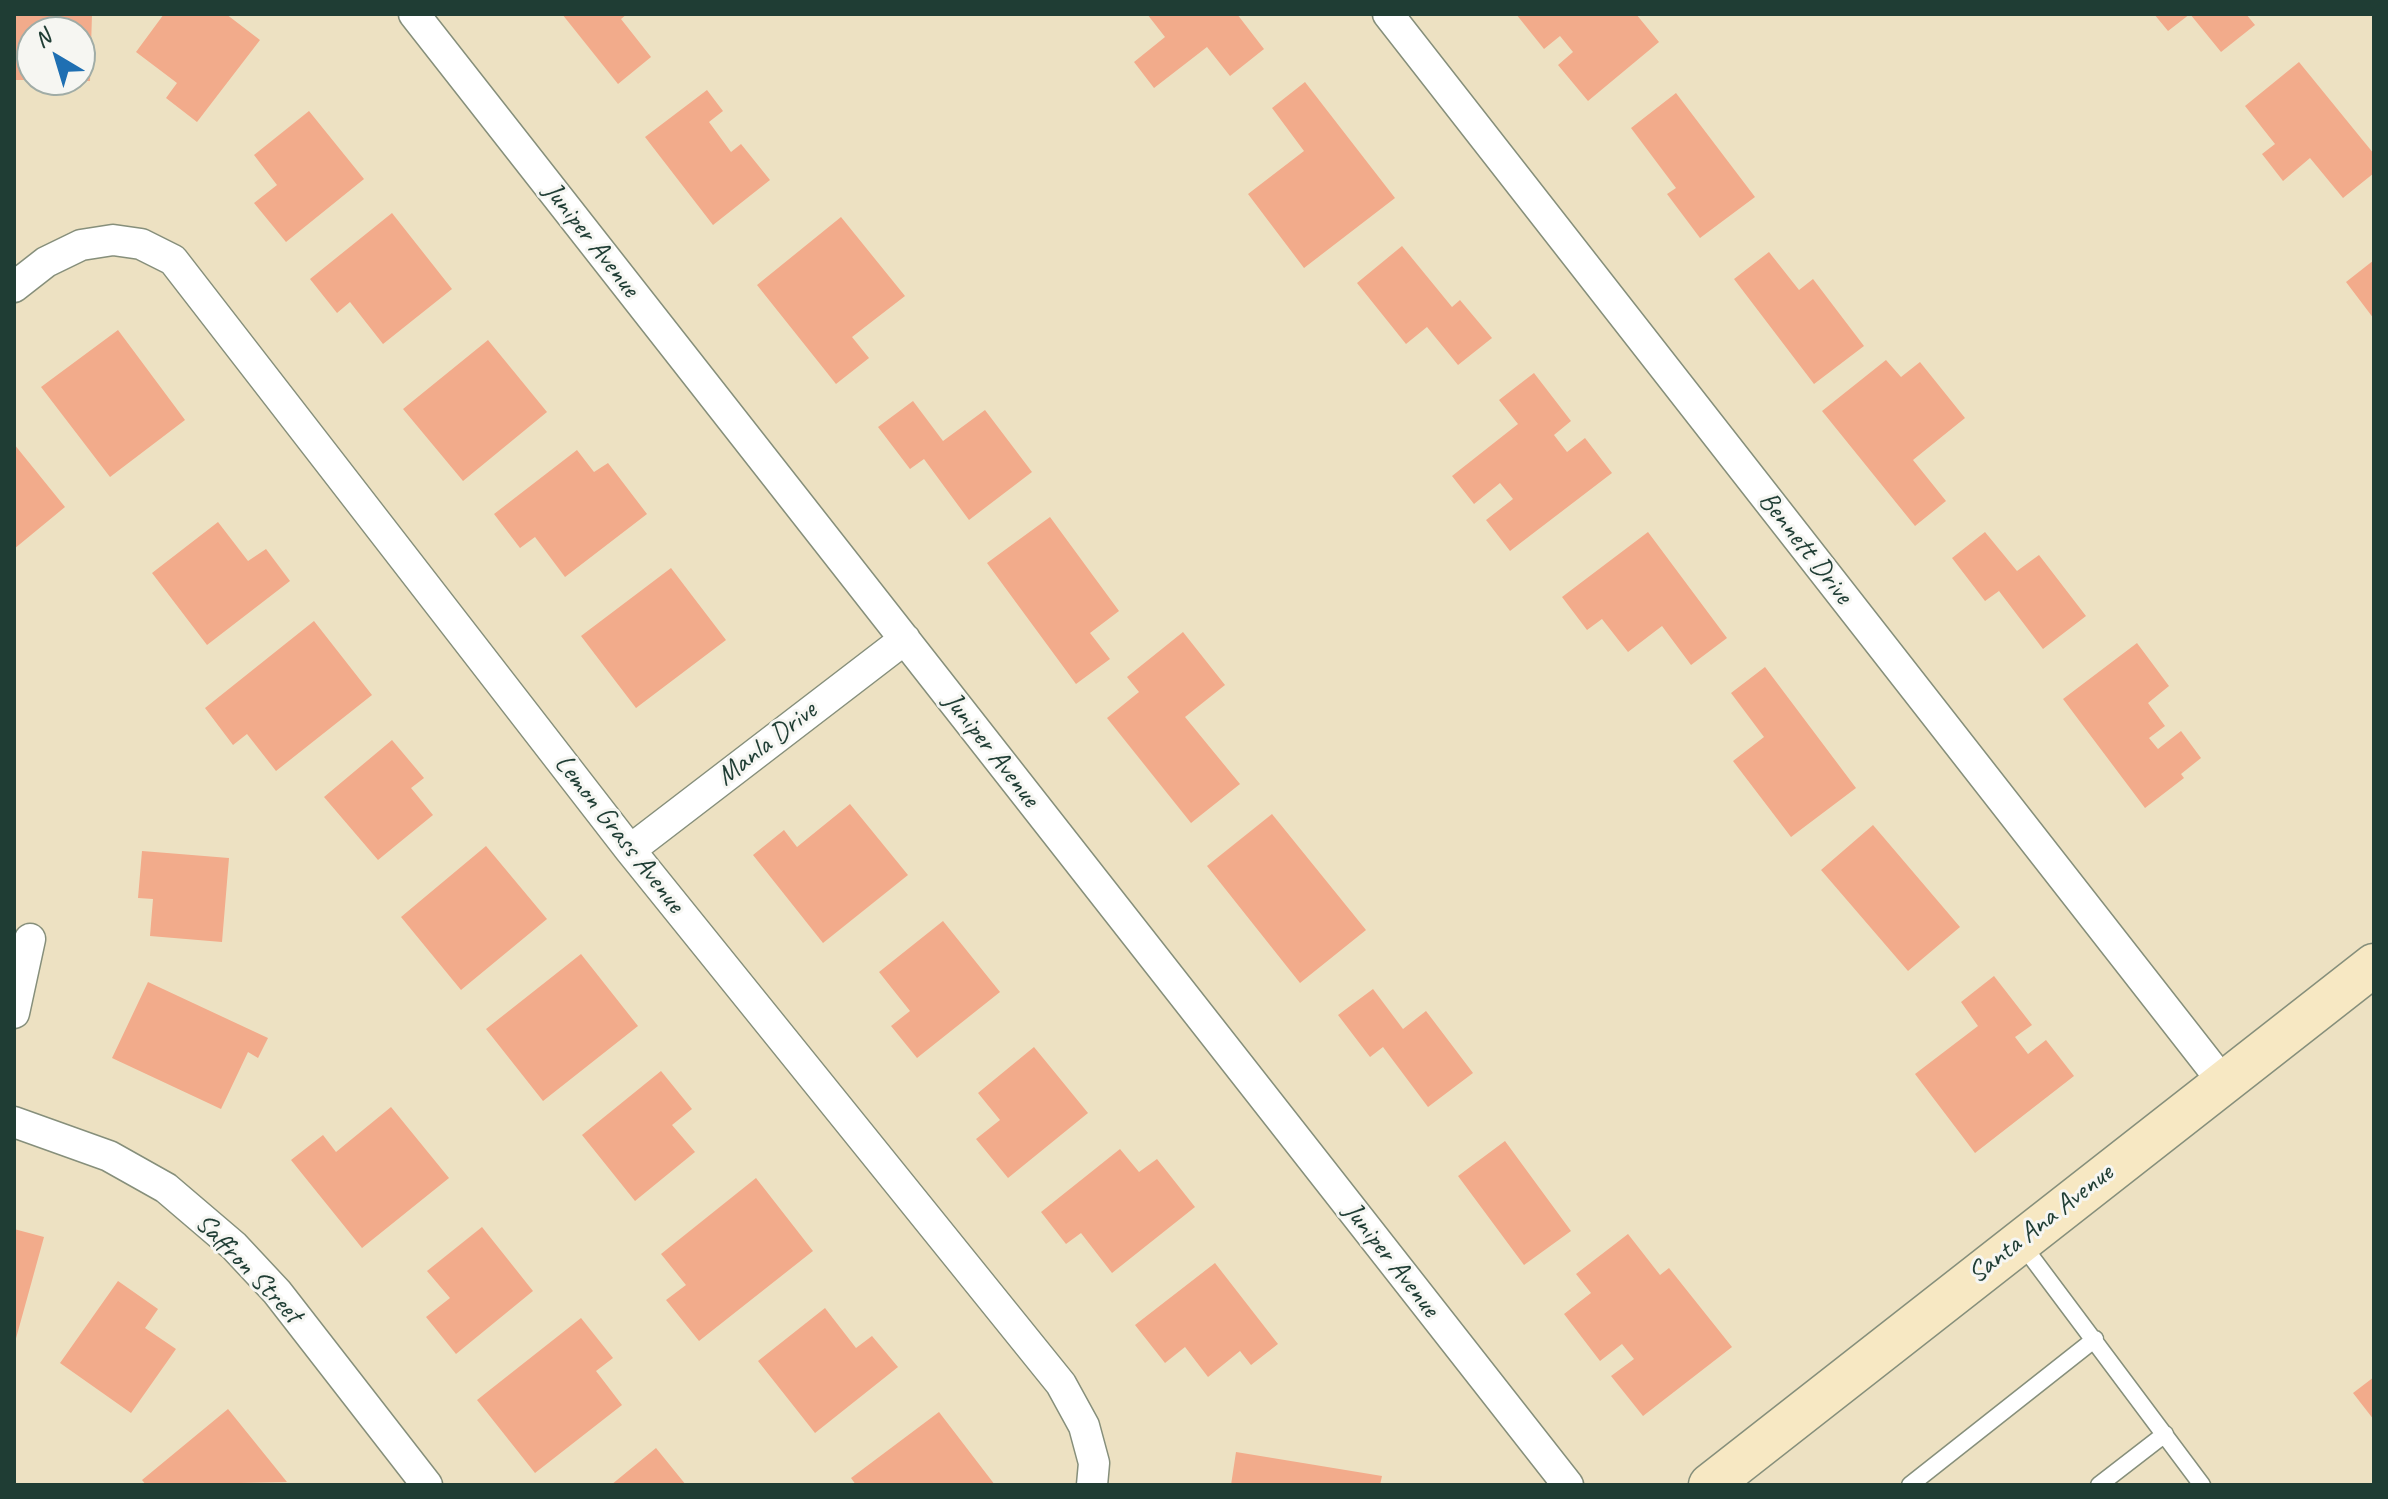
<!DOCTYPE html>
<style>
body{margin:0}
#map{position:relative;width:2388px;height:1499px;overflow:hidden;background:#ede1c2;font-family:Caveat,sans-serif}
canvas{display:block}
.frame{position:absolute;inset:0;border:16px solid #1f3d34;pointer-events:none}
.north{position:absolute;left:16px;top:16px;width:80px;height:80px;box-sizing:border-box;background:#f6f6f2;border:2px solid #a0aca6;border-radius:50%;rotate:322deg;font-size:22px;font-weight:700;line-height:32px;text-align:center;color:#1f3d34}
.north::after{content:'';display:block;margin:auto;width:28px;height:36px;background:#1f6fb2;clip-path:polygon(50% 0,100% 100%,50% 72%,0 100%)}
</style>
<div id="map">
<canvas width="2388" height="1499"></canvas>
<div class="frame"></div>
<div class="north">N</div>
</div>
<script>
const context = document.querySelector('canvas').getContext('2d');
context.lineJoin = 'round';
function fillPath(path, color) {
  context.fillStyle = color;
  context.fill(path, 'evenodd');
}
function toPath(rows) {
  const path = new Path2D();
  for (const r of rows) {
    path.moveTo(r[0], r[1]);
    for (let i = 2; i < r.length; i += 2) path.lineTo(r[i], r[i + 1]);
  }
  return path;
}
function strokePath(path, color, width, dash) {
  context.strokeStyle = color;
  context.lineWidth = width;
  context.lineCap = dash ? 'butt' : 'round';
  context.setLineDash(dash || []);
  context.stroke(path);
}
function drawText(font, color, halo, rows, align = 'center') {
  context.font = font + ' Caveat,sans-serif';
  context.lineWidth = 6;
  context.setLineDash([]);
  context.textBaseline = 'middle';
  context.strokeStyle = halo;
  context.fillStyle = color;
  for (const [text, x, y, turn = 0] of rows) {
    context.save();
    context.translate(x, y);
    context.rotate((+turn || 0) * Math.PI / 180);
    context.textAlign = isNaN(turn) ? turn : align;
    if (halo) context.strokeText(text, 0, 0);
    context.fillText(text, 0, 0);
    context.restore();
  }
}
const building = toPath([
 [14,14,92,14,90,81,80,81,80,32,32,32,32,80,14,80],
 [164,14,226,14,260,40,197,122,166,98,177,83,136,52],
 [562,14,627,14,621,19,651,57,618,84],
 [1147,14,1237,14,1264,49,1230,76,1207,47,1154,88,1134,62,1165,37],
 [1516,14,1636,14,1659,42,1588,101,1558,65,1573,52,1560,36,1544,49],
 [2154,14,2190,14,2168,31],
 [2190,14,2246,14,2255,25,2221,52],
 [2299,62,2374,154,2374,173,2343,198,2310,158,2283,181,2262,154,2275,144,2245,106],
 [1305,82,1395,198,1304,268,1248,194,1304,151,1272,108],
 [707,90,723,111,709,122,731,152,741,144,770,180,713,225,645,137],
 [1676,93,1755,197,1700,238,1667,194,1676,188,1631,128],
 [309,111,364,179,286,242,254,203,277,185,254,155],
 [392,213,452,289,383,344,350,302,337,313,310,279],
 [841,217,905,296,852,337,869,358,836,384,757,285],
 [1402,246,1452,307,1460,300,1492,338,1458,365,1427,327,1406,344,1357,283],
 [1769,252,1799,290,1813,279,1864,346,1814,384,1734,279],
 [2374,260,2374,319,2346,282],
 [118,330,185,420,110,477,41,387],
 [488,340,547,412,463,481,403,409],
 [1886,360,1901,377,1920,362,1965,418,1913,460,1946,501,1915,526,1822,411],
 [1534,373,1571,421,1554,435,1567,452,1585,438,1612,473,1510,551,1486,520,1513,499,1500,483,1474,504,1452,476,1518,424,1499,400],
 [913,401,943,441,985,410,1032,472,969,520,924,459,910,469,878,427],
 [14,444,65,507,14,549],
 [577,450,594,472,608,463,647,514,565,577,535,537,520,548,494,514],
 [1050,517,1119,611,1090,633,1110,659,1076,684,987,563],
 [218,522,248,561,266,549,290,581,207,645,152,573],
 [1648,532,1727,638,1691,665,1662,626,1628,652,1602,619,1587,630,1562,597],
 [1985,532,2017,571,2039,555,2086,616,2043,649,1999,591,1985,601,1952,558],
 [671,568,726,640,636,708,581,636],
 [314,621,372,695,276,771,247,734,233,745,205,708],
 [1183,632,1225,685,1185,717,1240,784,1191,823,1107,718,1139,692,1127,677],
 [2137,643,2169,686,2148,703,2165,726,2149,738,2158,749,2181,731,2201,758,2181,774,2184,778,2145,808,2063,699],
 [1765,667,1856,788,1791,837,1733,761,1764,737,1731,693],
 [392,740,424,778,411,788,433,815,378,860,324,797],
 [850,804,908,875,823,943,753,855,784,830,797,847],
 [1272,814,1366,930,1300,983,1207,866],
 [1873,825,1960,927,1908,971,1821,870],
 [486,846,547,919,461,990,401,917],
 [142,851,229,858,222,942,150,936,153,899,138,898],
 [943,921,1000,992,917,1058,891,1026,910,1011,879,972],
 [581,954,638,1026,543,1101,486,1029],
 [1994,976,2032,1025,2015,1037,2028,1054,2046,1040,2074,1076,1975,1153,1915,1074,1978,1026,1961,1002],
 [148,982,268,1038,258,1058,248,1052,221,1109,112,1058],
 [1373,989,1403,1029,1426,1011,1473,1073,1428,1107,1383,1047,1370,1057,1338,1015],
 [1034,1047,1088,1113,1008,1178,976,1139,1000,1120,978,1093],
 [661,1071,692,1109,672,1125,695,1152,635,1201,582,1135],
 [391,1107,449,1178,362,1248,291,1160,323,1135,336,1152],
 [1505,1141,1571,1231,1524,1265,1458,1176],
 [1120,1149,1139,1172,1157,1159,1195,1207,1112,1273,1081,1233,1066,1244,1041,1212],
 [756,1178,813,1251,699,1341,666,1300,686,1285,661,1254],
 [482,1227,533,1291,456,1354,426,1317,450,1298,427,1271],
 [14,1229,44,1237,15,1342,14,1342],
 [1628,1234,1660,1275,1669,1268,1732,1347,1643,1416,1611,1376,1634,1359,1622,1344,1600,1361,1564,1314,1591,1293,1576,1274],
 [1215,1263,1278,1344,1251,1365,1240,1351,1208,1377,1185,1347,1165,1363,1135,1325],
 [118,1281,158,1309,145,1328,176,1349,131,1413,60,1363],
 [825,1308,856,1348,872,1336,898,1367,815,1433,758,1361],
 [581,1318,613,1358,596,1371,622,1405,535,1473,477,1400],
 [2374,1377,2374,1420,2353,1393],
 [228,1409,287,1482,146,1485,142,1480],
 [939,1412,995,1485,856,1485,851,1478],
 [656,1448,686,1485,611,1485],
 [1236,1452,1382,1476,1380,1485,1231,1485]
]);
const lane = toPath([
 [2021,1243,2202,1485],
 [1910,1485,2095,1339],
 [2099,1485,2165,1434]
]);
const street = toPath([
 [414,14,1568,1485],
 [1388,14,2223,1082],
 [14,287,46,262,81,245,113,240,141,244,173,260,630,850,1061,1384,1084,1426,1094,1463,1092,1485],
 [630,850,905,639],
 [14,1013,30,939],
 [14,1122,109,1156,166,1188,234,1246,277,1292,427,1485]
]);
const secondary = toPath([
 [1710,1485,2374,965]
]);
const streetNames = [
 ["Juniper Avenue",591,240,52],
 ["Bennett Drive",1805,548,52],
 ["Manla Drive",767,744,-38],
 ["Juniper Avenue",991,750,52],
 ["Lemon Grass Avenue",619,834,52],
 ["Santa Ana Avenue",2041,1224,-38],
 ["Juniper Avenue",1391,1260,52],
 ["Saffron Street",248,1269,46]
];
fillPath(building, '#f2ab8b');
strokePath(lane, '#868f7b', 19);
strokePath(street, '#868f7b', 33);
strokePath(secondary, '#868f7b', 45);
strokePath(lane, '#fff', 16);
strokePath(street, '#fff', 30);
strokePath(secondary, '#f7e8c3', 42);
drawText('28px', '#1f3d34', '#f6f6f2', streetNames);
</script>
